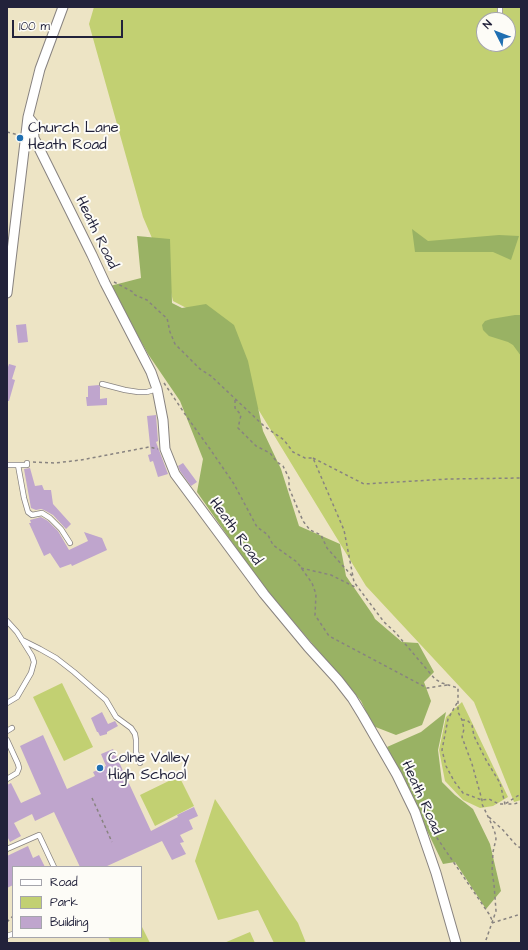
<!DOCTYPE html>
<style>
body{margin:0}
#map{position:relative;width:528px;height:950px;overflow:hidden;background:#ede4c5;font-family:"Architects Daughter",sans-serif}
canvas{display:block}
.frame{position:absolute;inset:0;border:8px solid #22223b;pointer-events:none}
.legend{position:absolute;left:12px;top:866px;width:130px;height:72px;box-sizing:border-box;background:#fdfcf7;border:1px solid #a5a5ac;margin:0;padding:5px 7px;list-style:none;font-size:12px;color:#22223b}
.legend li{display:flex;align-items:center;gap:8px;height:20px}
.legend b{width:20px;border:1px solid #a5a5ac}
.north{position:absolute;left:476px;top:12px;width:40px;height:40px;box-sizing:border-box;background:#fdfcf7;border:1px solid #a5a5ac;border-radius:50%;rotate:312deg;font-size:11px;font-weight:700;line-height:16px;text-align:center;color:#22223b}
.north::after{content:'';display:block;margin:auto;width:14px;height:18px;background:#1f6fb2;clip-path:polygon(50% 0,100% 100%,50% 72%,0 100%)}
.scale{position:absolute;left:12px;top:20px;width:111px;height:18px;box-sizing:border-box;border:2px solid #22223b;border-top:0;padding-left:5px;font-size:12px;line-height:14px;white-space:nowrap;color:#22223b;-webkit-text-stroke:3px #fdfcf7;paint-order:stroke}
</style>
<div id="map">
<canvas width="528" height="950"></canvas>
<div class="frame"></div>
<ul class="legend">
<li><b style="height:5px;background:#fff"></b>Road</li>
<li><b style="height:11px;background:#c2d072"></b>Park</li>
<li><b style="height:11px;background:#bfa5cd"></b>Building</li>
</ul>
<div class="north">N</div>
<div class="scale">100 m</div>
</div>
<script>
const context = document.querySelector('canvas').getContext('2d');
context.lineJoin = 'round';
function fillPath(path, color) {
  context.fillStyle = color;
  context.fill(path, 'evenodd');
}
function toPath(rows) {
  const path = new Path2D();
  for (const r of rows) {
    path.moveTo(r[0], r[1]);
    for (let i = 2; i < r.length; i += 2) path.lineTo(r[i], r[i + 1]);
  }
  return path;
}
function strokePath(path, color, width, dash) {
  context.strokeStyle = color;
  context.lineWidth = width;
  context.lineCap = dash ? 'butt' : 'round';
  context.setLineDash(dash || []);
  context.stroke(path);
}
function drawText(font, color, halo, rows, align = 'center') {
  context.font = font + ' "Architects Daughter",sans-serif';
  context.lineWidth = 4;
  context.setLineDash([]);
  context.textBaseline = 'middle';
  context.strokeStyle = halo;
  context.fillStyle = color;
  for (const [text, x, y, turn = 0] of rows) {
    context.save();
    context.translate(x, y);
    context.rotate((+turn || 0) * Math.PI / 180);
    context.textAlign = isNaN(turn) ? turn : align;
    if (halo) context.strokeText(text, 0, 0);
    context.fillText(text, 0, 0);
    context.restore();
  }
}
const green = toPath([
 [94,7,521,7,521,800,514,802,474,702,366,586,258,409,219,325,173,301,166,271,143,217,89,24],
 [484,20,508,20,508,44,484,44],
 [62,683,93,747,64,761,33,697],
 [462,702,508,797,493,806,480,808,463,800,445,781,439,750,446,717],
 [179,776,194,806,155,826,140,795],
 [215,799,298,923,306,943,274,943,258,910,218,920,195,861],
 [141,925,150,943,111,943,108,937,141,937],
 [250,932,255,943,224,943]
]);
const forest = toPath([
 [412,229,428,241,499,235,519,236,511,260,493,252,415,252],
 [137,236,170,239,172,303,182,308,206,304,234,325,248,361,263,431,281,469,299,526,340,544,346,576,373,615,375,619,402,642,418,643,434,672,424,682,431,701,422,725,396,735,373,726,361,701,259,581,197,492,203,459,180,401,148,354,110,286,141,278],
 [515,315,521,315,521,356,513,345,508,342,489,336,483,330,482,325,485,321,491,319],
 [446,712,438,750,442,782,455,795,473,809,490,844,501,891,486,909,455,862,443,864,387,747,421,732]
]);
const building = toPath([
 [26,324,28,342,18,343,16,325],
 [9,364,16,366,12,379,15,380,9,401,7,401,7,370],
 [99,385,100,387,100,399,107,398,107,405,87,406,86,397,88,397,88,386],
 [156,415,158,441,156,442,168,474,158,477,153,461,150,462,148,455,151,454,147,416],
 [183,463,197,482,191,486,180,471,178,466],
 [30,468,35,486,42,485,44,490,51,490,53,504,71,524,66,529,53,515,44,510,41,509,36,510,31,508,24,469],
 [41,517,48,521,58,531,69,550,88,541,84,532,102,538,107,550,72,566,71,564,60,568,50,553,44,556,29,523,31,523,30,520],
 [102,712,108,724,115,721,118,726,107,732,107,734,100,736,98,732,97,732,91,718],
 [43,735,67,789,95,776,93,772,106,766,101,754,113,749,151,831,178,817,177,815,194,807,198,816,189,820,193,829,180,835,184,842,180,843,186,854,172,860,162,841,105,867,80,867,54,812,35,821,32,814,14,823,21,836,10,842,7,836,7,785,11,783,21,803,41,794,20,746],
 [28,846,33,858,39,855,45,867,13,867,13,885,7,888,7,856]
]);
const path = toPath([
 [7,132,19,135],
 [114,282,133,292,135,295,147,300,163,315,167,318,170,332,175,344,200,369,211,376,264,426,284,440,293,452,305,458,313,458,344,530,354,582,384,622,395,632,435,679,442,683,458,688,458,712,462,720,464,729,462,737,472,764,482,800,482,804,492,825,495,833,496,839,493,852,492,872,494,884,496,911,486,940,486,943],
 [164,383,187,417,210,449,234,484,257,527,268,535,273,545,297,562,312,583,316,594,315,615,329,636,427,688,447,685],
 [235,400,235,408,241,415,238,428,256,446,270,453,277,462,283,466,289,478,289,488,303,521,310,530,321,535,327,548,352,576],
 [313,458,364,484,448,479,521,478],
 [33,462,55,463,81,460,149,447,158,449],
 [301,568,331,575,357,588],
 [457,703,448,719,442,750,446,766,454,781,463,793,482,800,489,799,499,804,505,804,519,795,521,794],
 [462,720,467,720,472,725,474,736,486,760,500,783,505,804,514,804,521,802],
 [92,798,112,842],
 [489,817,493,821,503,830,517,846,521,848],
 [432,835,435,835,489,914,492,920],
 [7,922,13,916],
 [492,923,521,914]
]);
const service = toPath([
 [500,20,500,7],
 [102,384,125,390,138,392,147,392,157,389],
 [7,465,27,465,27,463],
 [18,465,24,498,28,512,32,515,42,513,50,518,61,529,70,543],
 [7,621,17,632,32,656,34,662,31,673,17,697,7,703],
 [22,640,40,649,56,658,74,672,106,700,116,717,131,728,135,734,136,740,136,752,140,763],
 [7,731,12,728],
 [7,740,18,764,19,768,17,773,7,779],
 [7,849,39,835,54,867],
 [7,936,13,934]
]);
const minor = toPath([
 [28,117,33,123,34,138,92,255,105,283,151,372,157,389,163,420,165,449,175,474,264,594,308,647,338,680,352,698,363,716,397,775,415,812,436,873,456,943],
 [7,293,28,117,40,69,63,7]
]);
const markers = [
 [20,138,4,"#1f6fb2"],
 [100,768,4,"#1f6fb2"]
];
const poiNames = [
 ["Church Lane",28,129],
 ["Heath Road",28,146],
 ["Colne Valley",108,759],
 ["High School",108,776]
];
const streetNames = [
 ["Heath Road",96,233,64],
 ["Heath Road",235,532,54],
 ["Heath Road",421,798,66]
];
fillPath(green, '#c2d072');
fillPath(forest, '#99b264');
fillPath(building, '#bfa5cd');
strokePath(service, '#888380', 6);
strokePath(minor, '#888380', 11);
strokePath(path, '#888380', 1.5, [3, 3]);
strokePath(service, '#fff', 4.5);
strokePath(minor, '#fff', 9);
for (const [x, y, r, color] of markers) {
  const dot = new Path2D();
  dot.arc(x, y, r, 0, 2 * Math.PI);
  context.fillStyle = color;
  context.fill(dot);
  strokePath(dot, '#fdfcf7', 1.5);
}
drawText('15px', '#22223b', '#fdfcf7', poiNames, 'left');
drawText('15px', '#22223b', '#fdfcf7', streetNames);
</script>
